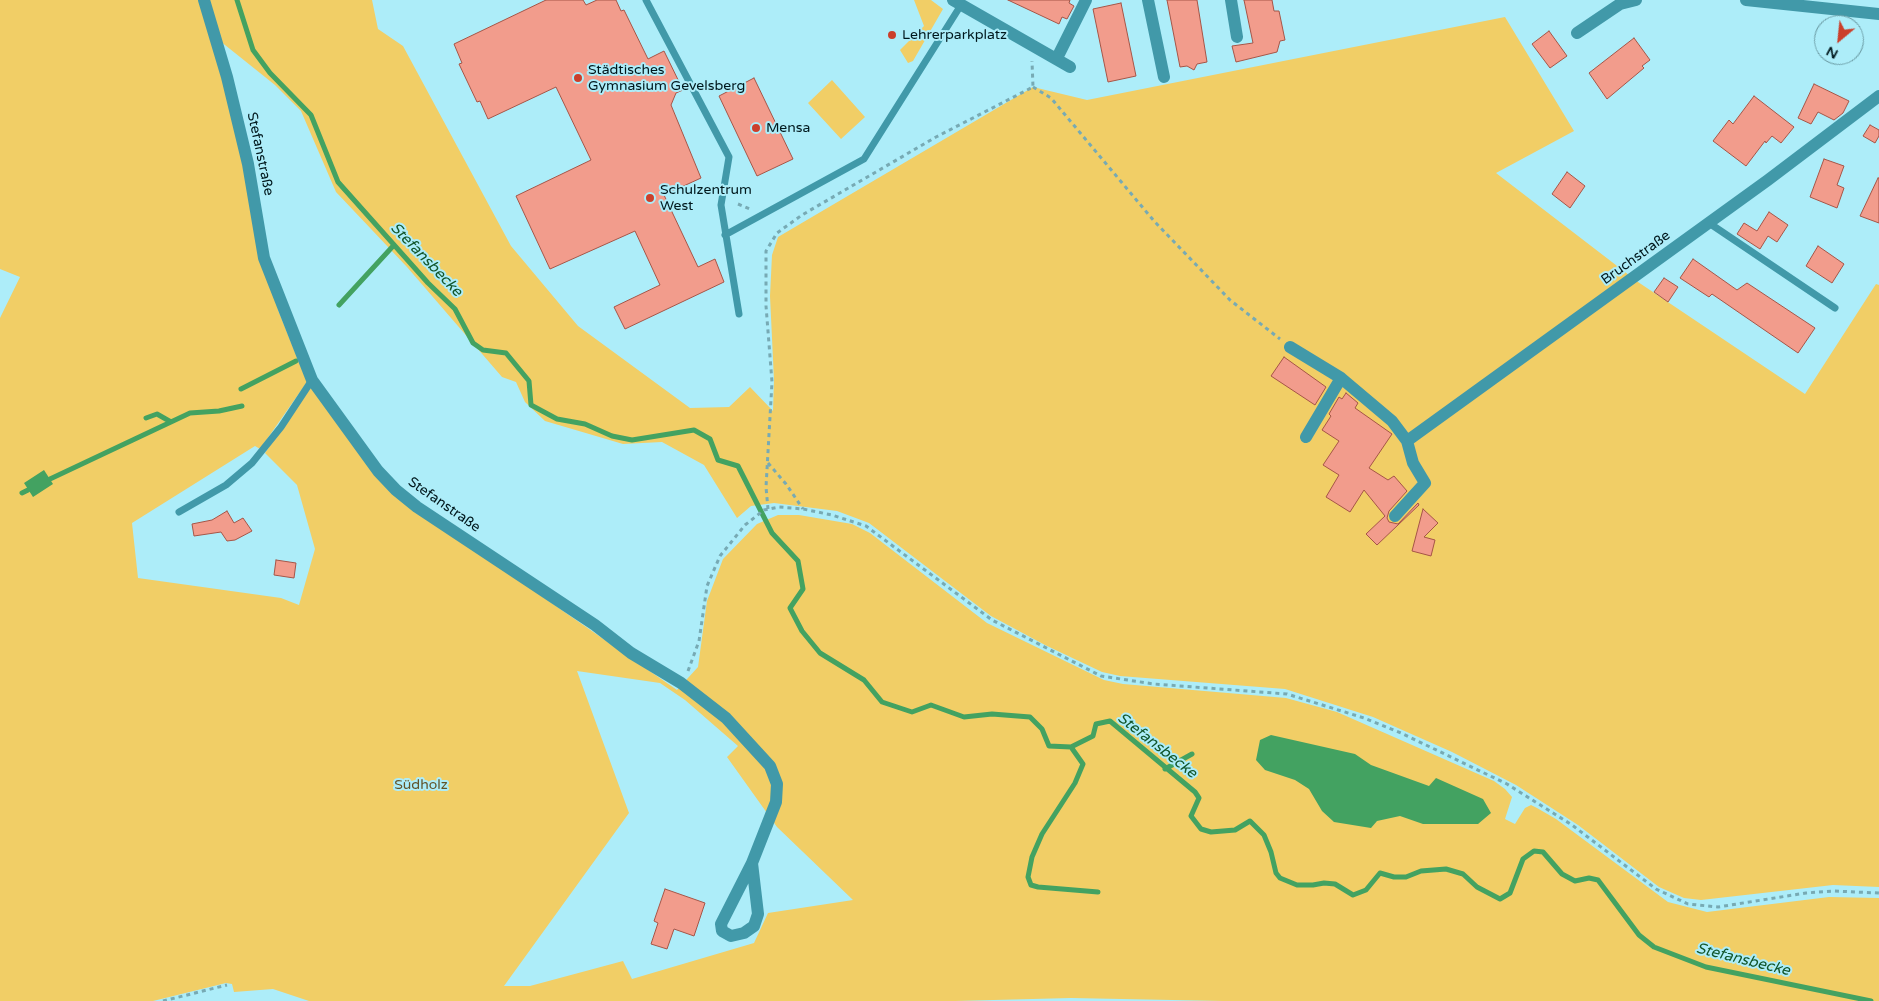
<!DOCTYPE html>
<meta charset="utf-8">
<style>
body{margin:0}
#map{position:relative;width:1879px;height:1001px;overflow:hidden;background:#adedf9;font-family:"Varela Round",sans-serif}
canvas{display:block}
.north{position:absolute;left:1814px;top:15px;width:50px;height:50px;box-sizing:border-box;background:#adedf9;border:1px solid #6898a1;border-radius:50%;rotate:208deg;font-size:14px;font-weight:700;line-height:20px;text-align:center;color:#00181d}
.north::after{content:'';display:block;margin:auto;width:18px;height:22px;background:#cb3f2b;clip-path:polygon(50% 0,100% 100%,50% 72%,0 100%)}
</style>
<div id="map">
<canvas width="1879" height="1001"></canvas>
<div class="north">N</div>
</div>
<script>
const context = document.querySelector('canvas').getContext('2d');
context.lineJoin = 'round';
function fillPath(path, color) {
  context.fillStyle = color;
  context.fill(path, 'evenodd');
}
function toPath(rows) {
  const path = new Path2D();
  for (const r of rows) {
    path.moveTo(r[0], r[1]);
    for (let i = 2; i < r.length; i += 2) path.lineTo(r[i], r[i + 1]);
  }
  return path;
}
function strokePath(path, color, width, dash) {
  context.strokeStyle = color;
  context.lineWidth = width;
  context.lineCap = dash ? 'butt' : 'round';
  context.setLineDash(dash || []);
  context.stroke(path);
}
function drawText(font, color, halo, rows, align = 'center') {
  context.font = font + ' "Varela Round",sans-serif';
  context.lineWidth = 4;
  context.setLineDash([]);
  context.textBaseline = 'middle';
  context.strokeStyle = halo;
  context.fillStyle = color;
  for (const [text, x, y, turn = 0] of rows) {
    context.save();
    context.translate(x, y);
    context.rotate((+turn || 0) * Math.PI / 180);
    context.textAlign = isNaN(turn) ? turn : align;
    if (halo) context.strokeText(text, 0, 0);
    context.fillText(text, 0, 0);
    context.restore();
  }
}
const green = toPath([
 [0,0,372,0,378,29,403,46,511,246,578,326,690,408,729,407,750,387,773,411,774,380,770,296,772,255,778,237,1033,87,1087,100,1505,17,1574,131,1496,173,1638,282,1805,394,1876,284,1879,285,1879,887,1833,885,1701,900,1684,898,1659,887,1578,825,1516,785,1452,752,1373,717,1285,689,1120,676,1102,672,1045,645,991,616,869,523,837,511,774,503,751,506,737,518,704,465,662,442,623,444,545,421,525,402,516,382,502,377,407,267,336,192,301,111,275,85,220,41,270,266,278,310,307,382,260,449,255,446,132,523,138,578,281,598,299,605,315,549,297,485,265,453,310,386,387,489,677,690,698,667,707,601,723,559,757,524,778,515,799,515,852,524,870,533,987,623,1104,680,1123,684,1286,698,1337,712,1494,781,1505,789,1512,797,1505,819,1515,824,1525,808,1531,805,1537,808,1556,819,1668,902,1707,912,1829,897,1879,898,1879,1001,1223,1001,1071,998,955,1001,309,1001,273,989,234,992,232,984,226,983,153,1001,0,1001,0,318,20,277,0,269],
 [577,671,660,683,685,700,738,746,727,757,777,827,853,900,768,913,754,943,632,979,623,961,530,986,504,986,629,813],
 [914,0,931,0,943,9,913,61,908,63,900,50,924,26],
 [832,80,865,117,841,139,808,103]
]);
const water = toPath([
 [44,470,53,484,33,497,24,483],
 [1271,735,1355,754,1371,765,1429,786,1436,778,1483,799,1491,813,1478,824,1423,824,1400,816,1377,821,1371,828,1334,822,1322,811,1309,789,1295,780,1265,770,1256,760,1260,740]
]);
const stream = toPath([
 [237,0,253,50,270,73,311,115,338,182,428,283,455,309,473,343,483,350,506,353,529,381,531,405,557,419,585,424,612,436,632,440,694,430,710,439,718,460,738,466,772,533,798,561,803,589,790,608,802,631,820,653,864,680,882,702,912,712,931,705,964,717,992,714,1030,717,1042,729,1049,746,1071,747,1093,736,1096,724,1110,721,1195,792,1199,798,1191,816,1201,829,1211,832,1235,830,1250,821,1264,835,1271,852,1276,873,1280,878,1297,885,1313,885,1324,883,1335,884,1353,895,1366,890,1380,873,1394,877,1406,877,1421,871,1446,869,1463,874,1477,887,1500,899,1510,893,1523,859,1534,851,1543,852,1562,874,1575,881,1589,878,1598,880,1639,935,1654,947,1706,967,1871,1001],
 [339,305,394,245],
 [241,389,296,361],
 [146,418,157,414,171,422],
 [50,479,190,413,219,411,242,406],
 [22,493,28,490],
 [1071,747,1083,764,1075,783,1042,834,1032,857,1028,877,1031,885,1038,887,1098,892],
 [1165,769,1192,754]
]);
const building = toPath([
 [546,0,583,0,586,5,597,0,616,0,621,11,624,10,648,59,664,51,683,90,676,93,671,105,701,178,664,195,698,267,715,259,724,282,625,329,614,307,660,285,635,231,550,269,516,196,591,160,556,87,488,119,480,101,477,102,459,64,462,63,454,44,546,0],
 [1008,0,1070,0,1069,3,1074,6,1067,19,1062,17,1059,24,1008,0],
 [1167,0,1197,0,1207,62,1197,64,1194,70,1187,66,1180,67,1167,0],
 [1244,0,1272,0,1274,11,1279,11,1285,40,1280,41,1277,52,1236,62,1232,46,1253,43,1244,0],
 [1121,3,1136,76,1108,82,1093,9,1121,3],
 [1549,31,1567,56,1550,68,1532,44,1549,31],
 [1634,38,1650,60,1642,66,1644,68,1607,99,1589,73,1634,38],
 [754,78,793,159,757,176,719,96,754,78],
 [1814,84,1849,101,1843,113,1834,120,1818,112,1811,124,1798,118,1814,84],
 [1754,96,1794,127,1781,143,1772,136,1766,143,1765,141,1746,166,1713,141,1729,120,1733,124,1754,96],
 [1870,125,1879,130,1879,136,1875,143,1863,136,1870,125],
 [1824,159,1844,166,1837,185,1844,188,1837,208,1810,197,1824,159],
 [1567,172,1585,186,1570,208,1552,194,1567,172],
 [1878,178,1879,178,1879,223,1860,216,1878,178],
 [1769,212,1788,225,1777,242,1768,236,1760,249,1737,234,1744,223,1757,231,1769,212],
 [1818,246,1844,264,1832,283,1806,266,1818,246],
 [1693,259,1737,290,1747,283,1815,328,1798,353,1712,294,1709,297,1680,278,1693,259],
 [1664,278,1678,287,1668,302,1654,292,1664,278],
 [1284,357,1326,387,1315,405,1271,376,1284,357],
 [1346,393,1358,403,1355,408,1392,434,1369,468,1388,480,1394,476,1407,491,1389,511,1387,518,1389,522,1398,524,1418,503,1419,505,1377,545,1366,534,1385,516,1364,490,1350,512,1326,497,1339,475,1323,465,1339,441,1322,430,1331,416,1329,414,1339,397,1342,399,1346,393],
 [1423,509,1438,523,1424,537,1435,540,1431,556,1412,551,1423,509],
 [227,511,234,523,243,518,252,531,235,540,227,541,221,532,194,536,192,524,212,520,227,511],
 [276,560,296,563,294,578,274,575,276,560],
 [665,889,705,903,694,936,674,929,667,949,651,944,658,923,654,921,665,889]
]);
const path = toPath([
 [1033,87,1051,98,1154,221,1230,300,1280,339],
 [738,204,750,209],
 [768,463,786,484,803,509],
 [768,509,766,487,772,382,766,306,766,251,777,233,802,215,936,137,1033,87,1032,61],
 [688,671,699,641,707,586,720,556,745,525,764,510,779,507,803,509,832,515,866,526,992,620,1101,676,1154,684,1287,694,1364,718,1401,733,1507,784,1572,825,1656,889,1688,904,1718,907,1806,893,1833,891,1879,893],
 [163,1001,227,985]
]);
const service = toPath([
 [646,0,729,157,721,205,739,314],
 [1709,223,1835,308],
 [725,235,864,159,961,5],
 [179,512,226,485,252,463,281,427,312,380]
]);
const minor = toPath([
 [204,0,227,77,248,164,264,258,312,380,378,471,396,490,417,507,595,625,631,653,681,683,726,718,770,766,777,784,776,802,752,863,721,924,722,931,731,936,744,933,754,926,758,914,752,863],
 [953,0,1070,67],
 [1148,0,1164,77],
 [1231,0,1237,37],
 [1746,0,1879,14],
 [1577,33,1620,4,1636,0],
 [1057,58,1086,0],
 [1290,347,1341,378],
 [1306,437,1341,378,1392,421,1407,441,1768,180,1879,96],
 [1395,516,1425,483,1413,463,1407,441]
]);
const markers = [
 [892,35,5,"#cb3f2b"],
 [578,78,5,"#cb3f2b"],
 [756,128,5,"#cb3f2b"],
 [650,198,5,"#cb3f2b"]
];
const poiNames = [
 ["Lehrerparkplatz",902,35],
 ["Städtisches",588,70],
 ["Gymnasium Gevelsberg",588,86],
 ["Mensa",766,128],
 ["Schulzentrum",660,190],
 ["West",660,206]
];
const streetNames = [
 ["Stefanstraße",260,154,78],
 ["Bruchstraße",1636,258,-36],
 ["Stefanstraße",444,505,35]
];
const parkNames = [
 ["Südholz",421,785]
];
const waterNames = [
 ["Stefansbecke",426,260,46],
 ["Stefansbecke",1157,746,38],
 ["Stefansbecke",1743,960,14]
];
fillPath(green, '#f1ce66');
fillPath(water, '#43a261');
strokePath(stream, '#43a261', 5);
fillPath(building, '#f29c8c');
strokePath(building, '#a65547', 1);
strokePath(path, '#77aab4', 3, [4, 4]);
strokePath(service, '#4199a9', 7);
strokePath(minor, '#4199a9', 12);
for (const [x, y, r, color] of markers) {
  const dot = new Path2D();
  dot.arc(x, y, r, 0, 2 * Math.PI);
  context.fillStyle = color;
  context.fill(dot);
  strokePath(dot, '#adedf9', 2);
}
drawText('14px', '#00181d', '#adedf9', poiNames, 'left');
drawText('14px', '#00181d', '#adedf9', streetNames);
drawText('14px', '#625327', '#adedf9', parkNames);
drawText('italic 15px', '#12562b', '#adedf9', waterNames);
</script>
